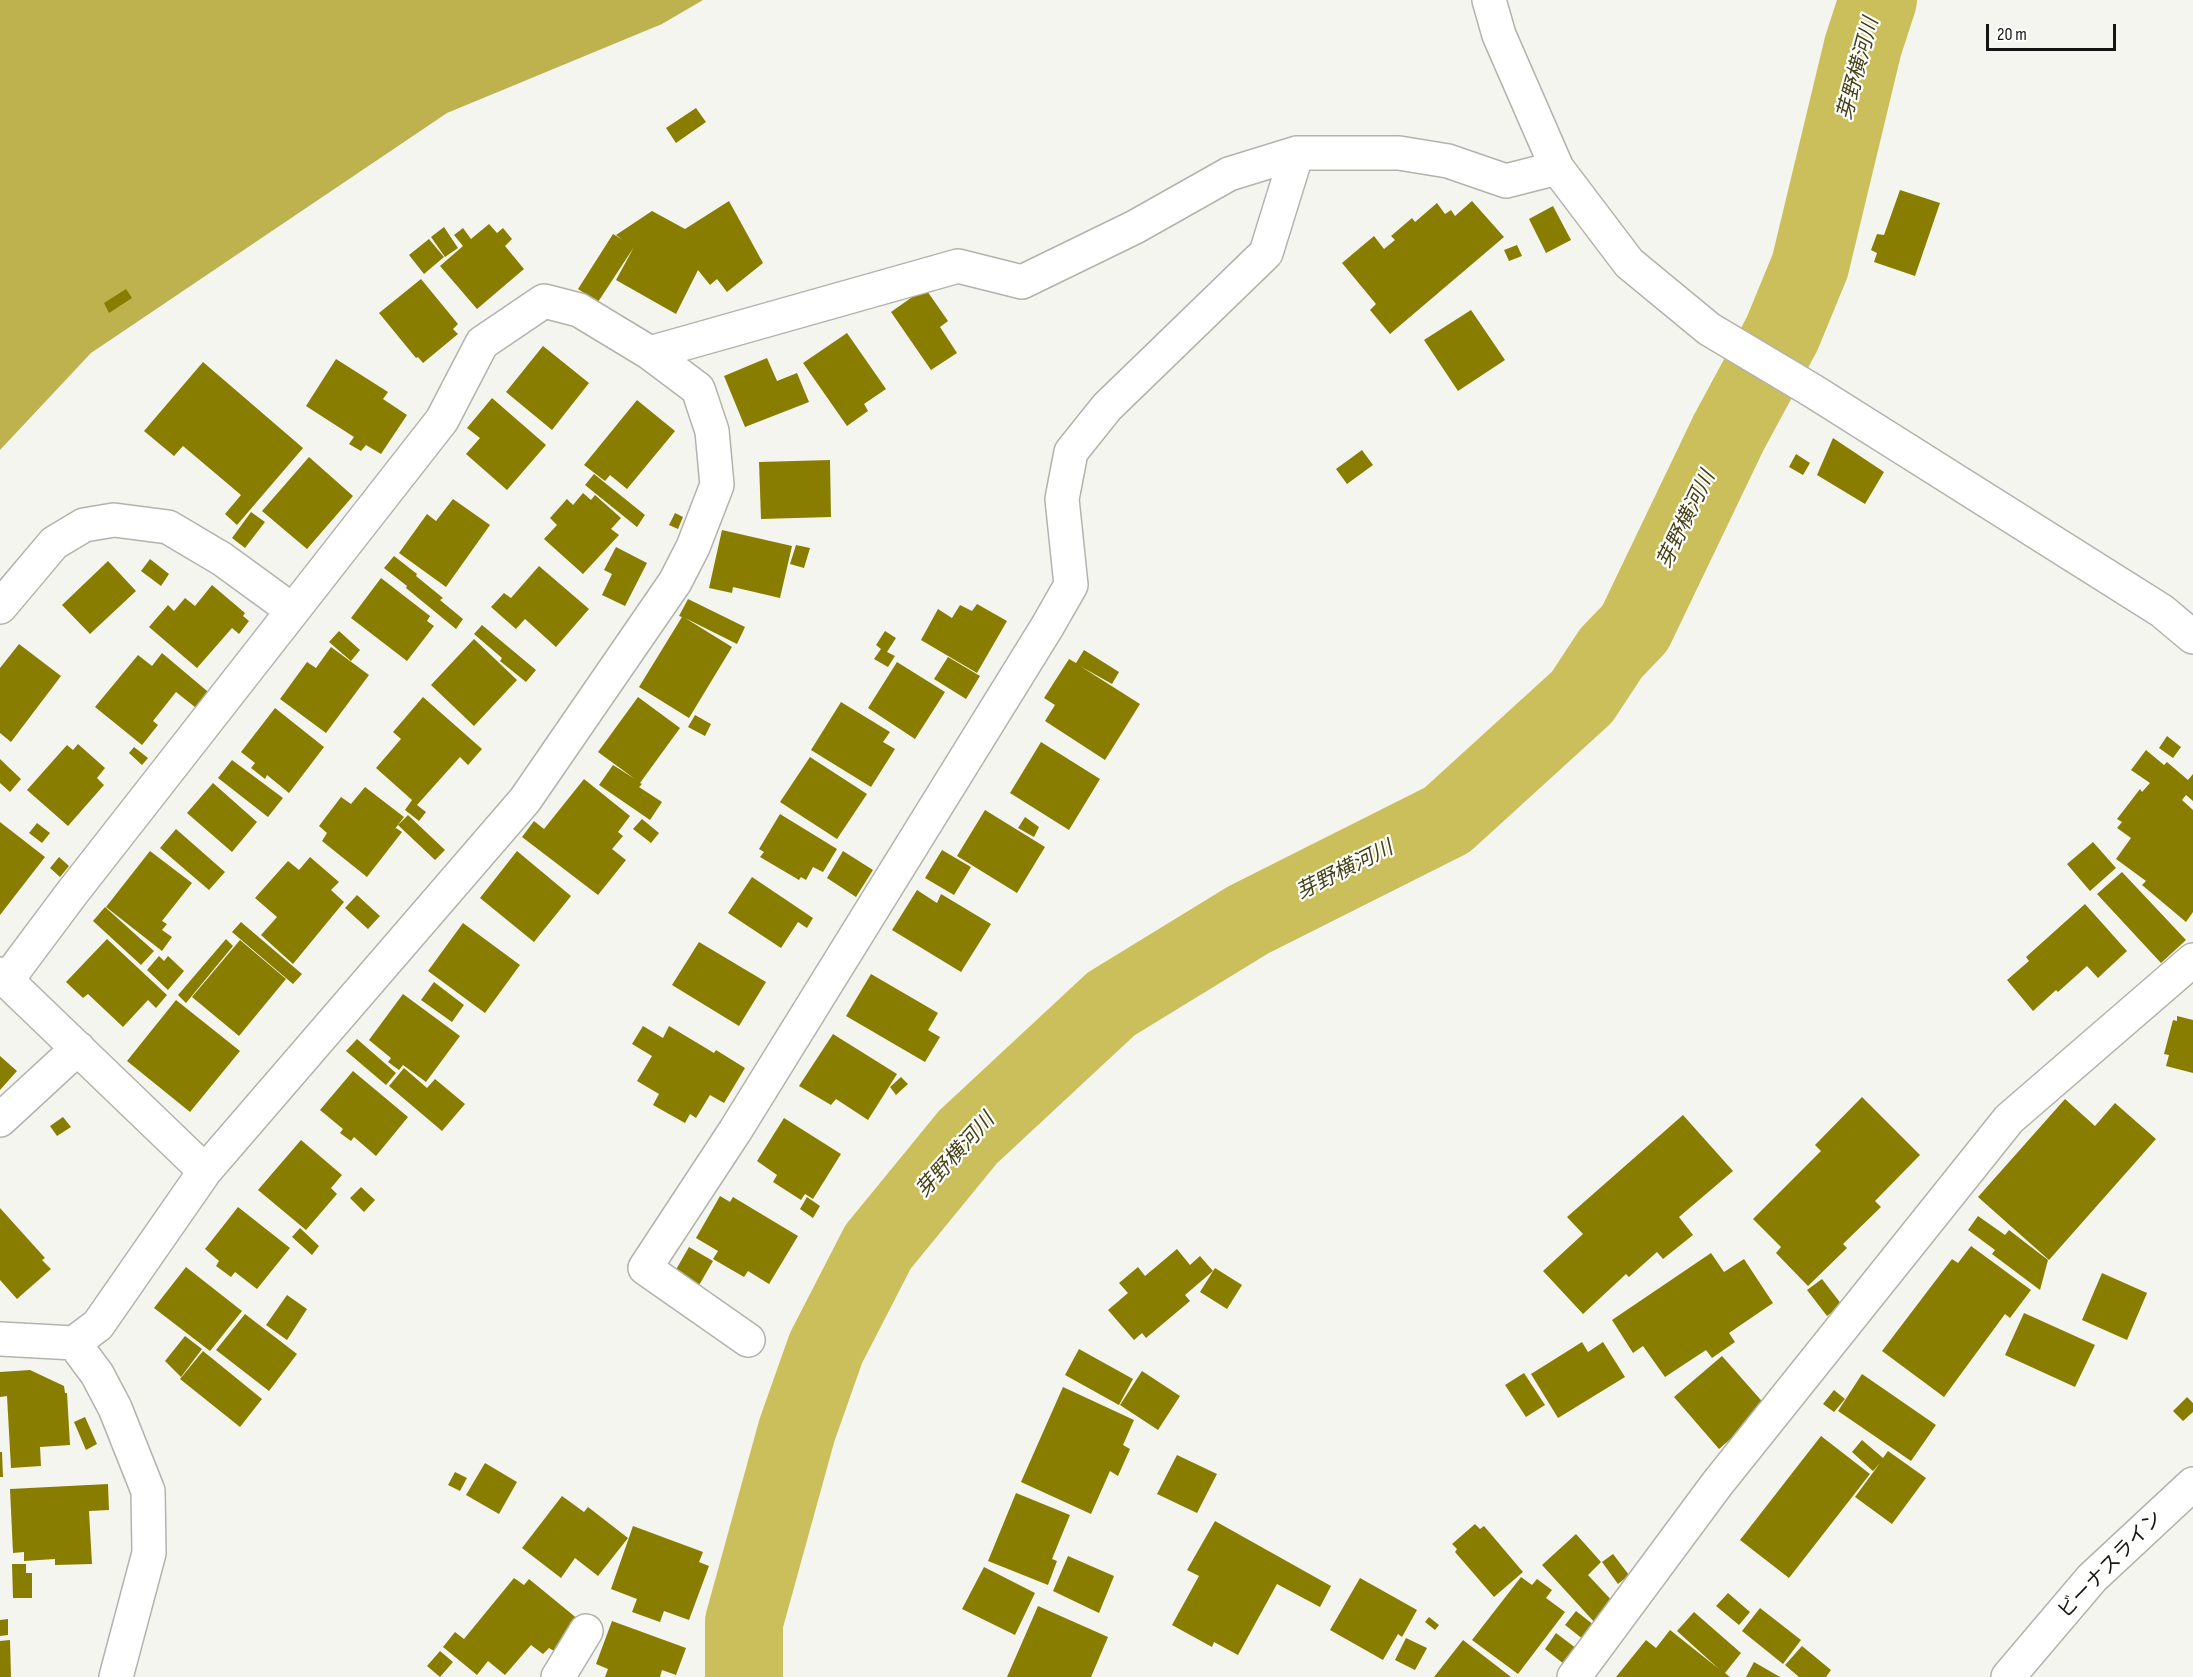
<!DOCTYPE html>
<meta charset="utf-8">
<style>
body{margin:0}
#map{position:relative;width:2193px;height:1677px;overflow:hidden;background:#f5f5ef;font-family:"Sofia Sans Condensed",sans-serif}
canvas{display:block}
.scale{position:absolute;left:1986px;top:24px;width:130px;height:27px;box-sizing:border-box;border:3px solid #151513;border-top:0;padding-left:8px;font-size:18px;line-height:21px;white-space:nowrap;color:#151513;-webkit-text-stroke:4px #fffffe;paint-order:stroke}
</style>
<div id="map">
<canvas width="2193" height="1677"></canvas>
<div class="scale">20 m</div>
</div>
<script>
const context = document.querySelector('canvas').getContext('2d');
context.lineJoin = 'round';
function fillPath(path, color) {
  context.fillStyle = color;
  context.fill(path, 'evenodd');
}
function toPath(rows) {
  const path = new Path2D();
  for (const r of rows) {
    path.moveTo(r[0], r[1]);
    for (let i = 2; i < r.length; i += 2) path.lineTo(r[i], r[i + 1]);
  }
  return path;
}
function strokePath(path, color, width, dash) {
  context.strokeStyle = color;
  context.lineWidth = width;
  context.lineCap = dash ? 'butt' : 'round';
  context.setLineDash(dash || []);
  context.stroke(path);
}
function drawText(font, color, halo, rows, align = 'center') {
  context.font = font + ' "Sofia Sans Condensed","Noto Sans JP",sans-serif';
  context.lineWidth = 4.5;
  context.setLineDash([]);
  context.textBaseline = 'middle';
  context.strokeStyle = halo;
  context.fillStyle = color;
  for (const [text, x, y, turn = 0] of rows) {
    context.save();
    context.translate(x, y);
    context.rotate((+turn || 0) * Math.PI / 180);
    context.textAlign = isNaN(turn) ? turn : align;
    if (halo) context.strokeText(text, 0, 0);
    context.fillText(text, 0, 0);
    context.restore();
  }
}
const forest = toPath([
 [0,0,703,0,662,24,447,113,91,353,0,450]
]);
const river = toPath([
 [744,1677,744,1622,797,1430,826,1348,878,1247,968,1137,1111,1004,1248,920,1447,820,1582,697,1611,653,1635,628,1729,432,1782,334,1810,266,1863,46,1878,0]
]);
const building = toPath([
 [696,108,706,122,676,143,666,128],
 [1900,190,1940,203,1915,276,1874,262,1877,253,1871,250,1877,234,1884,235],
 [729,201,763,263,727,292,717,279,710,285,698,270,676,314,616,280,634,247,598,302,578,289,613,234,623,240,616,235,652,211,685,229],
 [1472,201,1504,237,1390,334,1370,310,1376,304,1342,263,1374,236,1384,249,1395,240,1391,236,1412,218,1415,222,1437,203,1445,214,1451,210,1455,216],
 [1553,206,1571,240,1546,253,1529,219],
 [489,224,497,233,503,228,512,239,505,246,524,269,477,309,440,266,463,246,454,235,463,228,471,239],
 [444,227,458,248,445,257,431,237],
 [429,239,444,257,424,274,409,255],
 [1517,245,1522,256,1509,261,1504,250],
 [421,279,458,324,453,329,458,334,423,363,418,357,416,358,379,313],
 [925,288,948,321,940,327,957,353,931,370,891,312],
 [126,289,132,298,109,313,104,303],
 [1471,310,1505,360,1458,391,1424,340],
 [847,333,886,389,864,404,868,411,847,426,803,363],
 [543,346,589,383,552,430,506,392],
 [767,358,777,381,797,373,809,402,745,427,724,376],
 [336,359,388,392,383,399,407,415,381,454,366,445,361,451,349,444,354,437,306,406],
 [203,362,303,448,237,525,225,514,241,495,183,446,174,456,144,431],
 [492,398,546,445,507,490,466,454,480,438,467,428],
 [637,400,675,431,627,489,610,475,605,481,584,465],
 [1833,438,1884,472,1865,504,1817,475],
 [1362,450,1373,465,1347,484,1336,469],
 [1796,454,1810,463,1803,475,1789,467],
 [309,457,353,496,307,549,262,511],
 [830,460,831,517,761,519,759,462],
 [594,474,645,515,637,527,585,485],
 [583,493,591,500,595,495,621,518,611,529,619,535,583,574,544,539,557,525,550,518,567,499,573,505],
 [453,499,490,525,446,587,399,553,427,514,436,521],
 [251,512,265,522,245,548,232,538],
 [675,513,683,517,678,529,669,525],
 [722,530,792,546,780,598,733,587,732,593,709,588],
 [796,545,810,548,804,568,790,564],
 [616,547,647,563,625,606,602,595,612,574,604,570],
 [394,556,417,574,416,576,443,598,440,600,463,619,456,629,406,588,407,586,384,568],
 [150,559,169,574,161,586,141,571],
 [108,561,136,591,90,634,62,605],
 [539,566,589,609,556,647,525,619,516,629,491,607,504,593,511,598],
 [381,578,430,616,427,621,434,626,407,661,351,618],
 [212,585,245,613,243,616,249,621,239,634,232,628,197,668,149,627,168,605,174,611,185,598,195,606],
 [688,599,745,627,737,644,685,618,732,647,689,718,639,687,682,617,679,616],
 [977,604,1007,621,977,673,921,640,938,609,952,618,960,605,972,611],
 [482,625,536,670,526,682,500,661,502,658,474,634],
 [339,631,360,650,351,661,329,642],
 [885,631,896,638,887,652,895,656,888,667,874,659,881,649,876,645],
 [474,639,517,680,474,726,431,685],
 [19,644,61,676,11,742,0,733,0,668],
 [331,647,369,675,326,733,280,699,307,662,316,668],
 [1084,650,1119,672,1112,684,1080,666,1140,704,1105,760,1045,721,1055,705,1044,698,1069,659,1076,663],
 [162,653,213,696,200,711,176,692,153,721,158,725,142,745,95,707,138,655,152,666],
 [948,657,980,676,966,699,934,679],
 [897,662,945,692,915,739,868,708],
 [423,697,482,749,468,765,460,757,417,805,426,812,419,821,405,810,412,800,376,768,401,739,393,732],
 [638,697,680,728,640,783,642,784,639,787,662,802,650,820,599,785,613,765,635,779,598,752],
 [841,702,890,732,883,742,895,749,871,787,811,750],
 [275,708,324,747,289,793,267,775,265,779,251,768,255,763,241,752],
 [695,715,711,724,705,736,688,727],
 [2167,736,2181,747,2173,758,2159,748],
 [1041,742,1100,779,1069,830,1010,793],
 [78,744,105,768,97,778,104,785,68,826,27,790,67,745,73,750],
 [134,747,148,758,142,765,129,753],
 [2146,750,2164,765,2167,762,2188,780,2193,774,2193,801,2186,795,2182,800,2193,810,2193,912,2186,922,2142,885,2146,881,2116,859,2131,838,2117,828,2122,822,2117,819,2140,789,2142,792,2150,783,2131,770],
 [810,757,867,794,837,839,780,802],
 [0,759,21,779,10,792,0,783],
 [232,760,283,798,268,817,218,778],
 [584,779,630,816,618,832,623,836,612,849,626,860,598,895,522,837,534,821,544,829],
 [213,783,257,822,232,852,187,813],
 [365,787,404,817,394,830,396,828,402,832,367,877,322,841,327,833,319,826,341,797,351,804],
 [985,810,1045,847,1017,893,957,856],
 [780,814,837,849,823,872,813,867,806,880,801,877,799,880,760,857,764,852,759,849],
 [408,815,445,850,435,860,398,825],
 [1025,817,1039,827,1034,837,1018,828],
 [642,819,659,833,651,843,633,829],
 [0,822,45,857,0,915],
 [37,823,50,833,42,843,29,833],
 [176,829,225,872,209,890,160,848],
 [2093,842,2116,868,2090,891,2067,864],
 [942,850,971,867,954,895,925,878],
 [150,851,192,883,162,921,167,924,162,930,172,937,162,951,106,907],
 [517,851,571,896,534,942,480,898],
 [843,851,873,870,856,897,827,878],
 [59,857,69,866,60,877,50,868],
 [310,857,339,882,331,890,344,902,293,964,261,935,277,917,255,898,288,861,299,870],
 [2122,872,2186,940,2161,963,2097,894],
 [752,877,813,918,807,928,798,922,781,948,728,913],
 [917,890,937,903,941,894,991,924,961,972,892,930],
 [357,895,380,916,368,929,345,908],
 [2085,904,2127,951,2098,978,2087,966,2058,992,2056,990,2033,1011,2007,980,2029,961,2026,957],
 [105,907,154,951,141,965,93,921],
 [241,922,302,974,293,984,232,932],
 [463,923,520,965,485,1013,428,971],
 [107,939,167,995,156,1008,148,1000,123,1027,88,994,83,998,66,982],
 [226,939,233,946,186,1003,178,995],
 [240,940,286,979,239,1036,192,997],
 [699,942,766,982,739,1026,672,985],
 [159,956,164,961,168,956,184,971,168,990,147,970],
 [871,974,938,1013,928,1030,940,1037,925,1062,846,1016],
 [434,982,464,1005,452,1022,421,1000],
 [403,994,460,1036,426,1082,403,1065,399,1070,388,1062,391,1058,369,1040],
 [176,1000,240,1051,190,1112,127,1061],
 [2177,1016,2193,1020,2193,1073,2166,1066,2169,1055,2164,1054,2173,1020,2177,1021],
 [643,1026,663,1038,669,1026,714,1053,716,1050,745,1068,724,1103,710,1095,696,1118,690,1114,685,1123,653,1105,659,1094,637,1081,652,1056,632,1044],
 [833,1034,897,1074,868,1120,836,1099,831,1105,799,1086],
 [357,1039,396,1073,386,1085,346,1051],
 [0,1056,17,1071,0,1090],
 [404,1068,427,1088,435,1079,465,1104,442,1131,389,1086],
 [353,1071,408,1117,376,1156,354,1137,351,1141,340,1133,343,1129,320,1110],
 [901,1077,908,1084,896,1095,890,1087],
 [1862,1097,1920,1155,1875,1201,1881,1207,1843,1244,1847,1248,1808,1286,1776,1253,1781,1247,1753,1219,1821,1151,1815,1145],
 [2065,1099,2095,1126,2115,1103,2156,1139,2049,1260,1978,1197],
 [1683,1115,1733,1171,1679,1217,1693,1235,1663,1259,1657,1252,1629,1277,1626,1274,1583,1314,1543,1271,1583,1234,1567,1217],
 [63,1117,71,1127,57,1136,50,1126],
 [784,1118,841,1154,813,1199,805,1194,801,1200,773,1182,777,1175,757,1161],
 [301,1140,342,1175,331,1188,337,1194,306,1230,258,1190],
 [361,1187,375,1200,364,1212,350,1198],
 [720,1196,730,1202,733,1197,798,1236,769,1284,748,1271,744,1277,713,1259,718,1251,696,1238],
 [807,1197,820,1206,813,1218,800,1209],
 [238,1207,290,1248,257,1289,235,1272,231,1277,216,1266,219,1261,205,1249],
 [0,1208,45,1258,42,1260,51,1269,17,1299,0,1280],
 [1978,1216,2005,1235,2009,1230,2048,1260,2040,1290,1992,1254,1995,1250,1968,1230],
 [300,1228,319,1246,312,1255,292,1237],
 [1971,1246,2031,1290,2010,1318,2005,1314,1944,1397,1882,1351,1952,1259,1958,1263],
 [689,1247,713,1261,694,1294,670,1280],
 [1177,1249,1190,1265,1200,1256,1213,1271,1185,1295,1190,1301,1146,1338,1142,1333,1134,1340,1108,1310,1128,1293,1119,1283,1138,1267,1145,1276],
 [1711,1253,1724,1272,1744,1259,1773,1303,1729,1333,1735,1342,1712,1358,1706,1350,1665,1377,1643,1346,1633,1353,1612,1320],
 [186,1267,242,1311,210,1351,154,1308],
 [1215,1268,1242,1285,1227,1309,1200,1292],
 [2102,1273,2147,1293,2127,1340,2082,1320],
 [1822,1279,1842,1305,1827,1316,1807,1290],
 [287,1295,307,1309,287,1340,266,1325],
 [2024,1313,2095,1345,2075,1387,2005,1355],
 [245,1314,297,1354,269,1391,216,1350],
 [185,1336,202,1349,181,1377,165,1361],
 [1582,1342,1588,1352,1603,1342,1625,1377,1558,1418,1531,1374],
 [1079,1349,1133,1379,1119,1405,1065,1375],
 [203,1351,262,1399,240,1427,180,1379],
 [1722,1356,1767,1407,1719,1449,1674,1397],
 [30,1370,64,1386,65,1393,67,1393,70,1445,40,1447,41,1466,11,1468,7,1396,0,1397,0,1372],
 [1142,1371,1180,1396,1158,1430,1120,1405],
 [1524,1373,1545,1405,1526,1417,1505,1385],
 [1862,1374,1936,1425,1911,1461,1838,1411],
 [1063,1387,1134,1420,1123,1445,1130,1449,1118,1476,1110,1471,1091,1514,1021,1482],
 [1834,1390,1845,1399,1834,1412,1823,1404],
 [2187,1397,2193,1403,2193,1412,2183,1421,2173,1411],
 [85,1417,97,1444,86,1450,74,1422],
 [1821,1436,1870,1474,1789,1578,1740,1540],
 [1862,1440,1883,1458,1888,1451,1926,1478,1892,1524,1855,1497,1880,1463,1873,1471,1852,1452],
 [0,1452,2,1452,3,1477,0,1477],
 [1177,1455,1217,1474,1197,1513,1157,1494],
 [485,1463,517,1482,499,1514,466,1495],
 [455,1472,467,1478,460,1491,448,1485],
 [108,1484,109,1510,89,1511,92,1564,55,1565,55,1559,24,1561,24,1552,13,1553,10,1489],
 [1016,1493,1070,1515,1052,1559,1057,1561,1048,1585,988,1561],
 [562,1496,584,1512,588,1507,628,1538,598,1576,575,1558,561,1578,522,1548],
 [1215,1521,1331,1586,1320,1607,1277,1584,1238,1655,1214,1642,1212,1647,1172,1625,1199,1576,1187,1570],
 [1475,1524,1480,1529,1484,1526,1523,1572,1494,1597,1455,1552,1457,1549,1452,1544],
 [633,1526,703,1552,699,1562,709,1566,689,1620,664,1611,660,1622,632,1612,637,1599,611,1589],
 [1576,1534,1601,1562,1588,1575,1616,1605,1596,1624,1542,1565],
 [1613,1554,1629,1575,1618,1584,1602,1562],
 [1068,1556,1114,1576,1099,1613,1053,1591],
 [12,1564,26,1564,26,1573,32,1573,32,1598,13,1598],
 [984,1567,1035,1593,1015,1635,962,1609],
 [1521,1577,1532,1585,1537,1579,1552,1590,1546,1598,1565,1612,1518,1674,1472,1640],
 [514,1578,524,1585,529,1579,579,1620,554,1651,549,1648,543,1654,531,1645,505,1675,488,1661,477,1675,443,1647,455,1632,464,1639],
 [1360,1578,1417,1610,1402,1637,1398,1634,1383,1660,1330,1630],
 [1728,1593,1750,1612,1739,1625,1716,1606],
 [1038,1606,1108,1637,1091,1677,1007,1677],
 [1760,1608,1801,1640,1783,1664,1742,1631],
 [1576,1611,1599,1629,1588,1643,1565,1625],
 [1694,1612,1741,1653,1725,1673,1730,1677,1616,1677,1646,1640,1656,1648,1670,1630,1719,1669,1677,1631],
 [1429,1617,1439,1625,1435,1630,1425,1622],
 [8,1619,8,1635,0,1636,0,1620],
 [612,1621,686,1648,676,1675,662,1670,660,1677,605,1677,608,1669,596,1664],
 [1556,1633,1581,1652,1569,1668,1545,1649],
 [1406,1638,1427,1648,1415,1670,1395,1660],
 [10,1640,11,1677,0,1677,0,1641],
 [1463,1640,1511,1677,1434,1677],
 [1802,1646,1831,1670,1826,1677,1799,1677,1785,1665],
 [440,1651,453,1662,440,1677,427,1666],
 [1754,1662,1780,1677,1746,1677]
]);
const street = toPath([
 [1489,0,1499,35,1557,168,1629,263,1709,329,1813,391,2162,611,2193,637],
 [650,353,958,266,1022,282,1135,227,1229,174,1297,153,1399,153,1448,161,1506,181,1557,168],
 [0,607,54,543,84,525,114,520,168,527,222,559,292,610],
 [0,974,205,1171],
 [7,980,72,893,442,420,482,343,544,301,579,310,650,353,698,389,712,431,717,485,693,547,675,582,525,800,205,1171,98,1325,74,1343],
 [0,1120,78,1048],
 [0,1339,74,1343,97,1374,115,1408,148,1491,149,1553,116,1677],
 [748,1340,645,1268,735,1131,1047,627,1071,585,1062,499,1071,452,1107,407,1266,253,1297,153],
 [558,1677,586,1631],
 [1574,1677,1717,1484,2009,1119,2193,960]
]);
const secondary = toPath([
 [2008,1677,2092,1578,2193,1484]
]);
const streetNames = [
 ["ビーナスライン",2111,1565,-46]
];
const waterNames = [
 ["芽野横河川",1859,69,-75],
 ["芽野横河川",1687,520,-64],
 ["芽野横河川",1345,871,-27],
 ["芽野横河川",956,1156,-48]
];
fillPath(forest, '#bdb24d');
strokePath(river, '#cabf5b', 78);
fillPath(building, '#897d00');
strokePath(street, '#b3b2ad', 36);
strokePath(secondary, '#b3b2ad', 36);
strokePath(street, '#fff', 33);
strokePath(secondary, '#fff', 33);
drawText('20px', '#151513', '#fffffe', streetNames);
drawText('italic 21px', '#454016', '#fffffe', waterNames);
</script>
